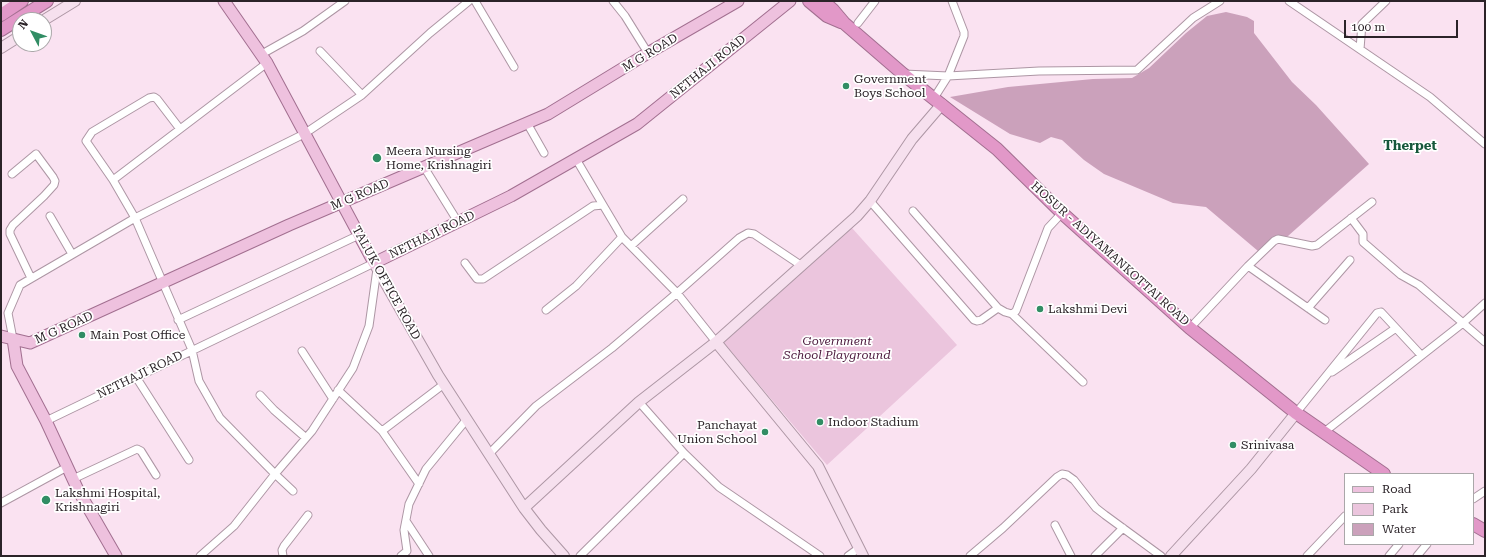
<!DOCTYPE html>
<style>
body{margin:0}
#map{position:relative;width:1486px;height:557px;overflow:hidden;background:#fae2f1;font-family:"Roboto Serif",serif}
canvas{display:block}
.frame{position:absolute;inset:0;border:2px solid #2b2328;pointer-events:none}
.legend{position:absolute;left:1344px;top:473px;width:130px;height:72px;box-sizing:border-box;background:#fff;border:1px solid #aaa7a9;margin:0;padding:5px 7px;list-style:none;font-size:12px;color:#2b2328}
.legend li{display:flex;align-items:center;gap:8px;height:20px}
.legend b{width:20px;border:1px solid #aaa7a9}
.north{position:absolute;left:12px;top:12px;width:40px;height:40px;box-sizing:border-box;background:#fff;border:1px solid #aaa7a9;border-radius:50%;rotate:311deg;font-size:11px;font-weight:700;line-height:16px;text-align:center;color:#2b2328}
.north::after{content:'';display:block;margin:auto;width:14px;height:18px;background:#318d64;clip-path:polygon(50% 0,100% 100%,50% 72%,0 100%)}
.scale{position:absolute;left:1344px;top:20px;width:114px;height:18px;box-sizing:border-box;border:2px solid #2b2328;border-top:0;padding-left:5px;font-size:12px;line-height:14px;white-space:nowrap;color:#2b2328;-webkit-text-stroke:3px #fff;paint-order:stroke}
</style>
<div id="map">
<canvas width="1486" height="557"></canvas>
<div class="frame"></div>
<ul class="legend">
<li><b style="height:5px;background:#eec1de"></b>Road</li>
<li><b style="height:11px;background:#ebc5dd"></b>Park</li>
<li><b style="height:11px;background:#cba1bb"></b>Water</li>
</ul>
<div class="north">N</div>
<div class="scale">100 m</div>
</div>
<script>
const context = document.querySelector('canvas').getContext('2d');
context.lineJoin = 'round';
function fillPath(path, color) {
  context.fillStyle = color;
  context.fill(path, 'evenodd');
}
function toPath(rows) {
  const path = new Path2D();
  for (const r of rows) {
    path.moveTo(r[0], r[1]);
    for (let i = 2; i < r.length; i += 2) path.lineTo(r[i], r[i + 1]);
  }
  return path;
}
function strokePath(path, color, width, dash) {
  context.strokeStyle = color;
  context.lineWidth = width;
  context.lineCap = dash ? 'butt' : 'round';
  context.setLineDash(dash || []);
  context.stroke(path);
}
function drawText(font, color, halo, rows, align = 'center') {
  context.font = font + ' "Roboto Serif",serif';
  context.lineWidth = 3.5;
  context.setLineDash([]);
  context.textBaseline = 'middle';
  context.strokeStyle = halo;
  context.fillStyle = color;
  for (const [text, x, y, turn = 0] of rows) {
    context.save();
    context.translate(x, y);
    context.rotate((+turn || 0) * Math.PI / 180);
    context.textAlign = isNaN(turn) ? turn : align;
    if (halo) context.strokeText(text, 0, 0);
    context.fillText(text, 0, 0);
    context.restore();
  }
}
const green = toPath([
 [852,228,957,345,827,465,722,341]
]);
const water = toPath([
 [1226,12,1247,17,1254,21,1254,33,1292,82,1316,105,1369,164,1288,236,1258,251,1206,207,1173,203,1104,174,1084,160,1062,140,1051,137,1040,143,1010,134,950,97,1008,87,1093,79,1132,78,1149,68,1186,33,1207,16]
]);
const street = toPath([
 [475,1,514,67],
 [613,1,625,16,648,53],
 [1289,1,1430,97,1485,144],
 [858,23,875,1],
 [1360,49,1362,24,1386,1],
 [320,51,362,95],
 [262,54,303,31,345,1],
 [904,74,948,76,1039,71,1137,70,1193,18,1220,1],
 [934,98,948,76,964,36,964,32,952,1],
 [527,123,544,153],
 [576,159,603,205],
 [424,167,458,222],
 [12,174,36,154,53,177,55,181,54,185,44,196,13,225,10,230,10,234,31,278],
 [113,180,86,141,92,132,149,98,154,97,157,99,180,129],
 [870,201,974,320,977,321,981,320,998,308,1005,312,1012,314,1016,311,1048,228,1062,213],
 [913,211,998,308],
 [50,216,72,254],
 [1351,218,1363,234,1363,242,1401,275,1419,285,1485,342],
 [631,246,683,199],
 [465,263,477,279,483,279,593,206,603,205,622,237,677,293,716,342],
 [1248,266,1325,320],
 [1308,308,1350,260],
 [546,310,576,286,622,237],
 [1012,314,1083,382],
 [178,320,359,235],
 [1190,328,1248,266,1274,241,1278,239,1312,246,1317,245,1372,202],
 [13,339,8,313,20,285,135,218,304,134,362,95,430,33,469,1],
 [302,351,333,399],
 [1332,372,1396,328],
 [136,377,189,460],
 [338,390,382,431,419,484],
 [260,395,274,410,306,438],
 [1296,413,1377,313,1381,312,1421,355],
 [46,421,374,263],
 [382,431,444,384],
 [1323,433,1463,323,1485,303],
 [684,453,719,487,820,556],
 [489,454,536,406,612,348,677,293,739,238,748,233,754,234,802,266],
 [73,479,137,449,141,451,156,475],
 [293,491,275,474,312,431,353,368,369,326,377,269],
 [1473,499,1485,491],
 [1,503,67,467],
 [406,521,429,556],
 [1055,525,1071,556],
 [200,556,234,526,275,474,220,418,199,381,192,350,135,218,113,180,267,63],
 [283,556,282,550,284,546,308,515],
 [401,556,407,551,404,530,409,504,426,469,467,419],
 [580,556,684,453,639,402],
 [848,556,859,548],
 [970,556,1003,528,1057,477,1062,474,1067,475,1074,480,1096,508,1105,515,1161,556],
 [1095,556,1123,528],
 [1307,556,1345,516],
 [1389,556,1399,544],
 [1417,556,1427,544]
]);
const secondary = toPath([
 [1,4,6,1],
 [44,20,75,1],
 [1,48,20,36],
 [374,263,438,375,524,508,541,530,564,556],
 [716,342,818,466,863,556],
 [524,508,639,402,716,342,857,216,870,201,912,139,942,104],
 [1171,556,1251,469,1296,413]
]);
const primary = toPath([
 [224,1,267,63,374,263,511,196,637,124,790,1],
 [1,336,30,343,289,225,548,114,648,53,738,1],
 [13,339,17,366,46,421,78,490,116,556]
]);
const highway = toPath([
 [809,1,827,16,841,22],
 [823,1,833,10,844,23,903,74,997,149,1062,213,1190,328,1296,413,1384,474],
 [1,15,22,1],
 [1,30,47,1],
 [1473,524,1485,531]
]);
const markers = [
 [846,86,4,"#318d64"],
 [377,158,5,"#318d64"],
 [1040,309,4,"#318d64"],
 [82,335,4,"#318d64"],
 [820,422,4,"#318d64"],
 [765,432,4,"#318d64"],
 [1233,445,4,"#318d64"],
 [46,500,5,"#318d64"]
];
const streetNames = [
 ["M G ROAD",650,53,-31],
 ["NETHAJI ROAD",708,67,-39],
 ["M G ROAD",360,195,-23],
 ["NETHAJI ROAD",432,235,-26],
 ["HOSUR - ADIYAMANKOTTAI ROAD",1110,254,42],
 ["TALUK OFFICE ROAD",386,283,61],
 ["M G ROAD",64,328,-24],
 ["NETHAJI ROAD",140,375,-26]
];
const poiNames = [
 ["Government",854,79],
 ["Boys School",854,93],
 ["Meera Nursing",386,151],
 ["Home, Krishnagiri",386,165],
 ["Lakshmi Devi",1048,309],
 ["Main Post Office",90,335],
 ["Indoor Stadium",828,422],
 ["Panchayat",757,425,"right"],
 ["Union School",757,439,"right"],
 ["Srinivasa",1241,445],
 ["Lakshmi Hospital,",55,493],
 ["Krishnagiri",55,507]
];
const parkNames = [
 ["Government",837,341],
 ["School Playground",837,355]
];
const neighbourhoodNames = [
 ["Therpet",1410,146]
];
fillPath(green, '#ebc5dd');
fillPath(water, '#cba1bb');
strokePath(street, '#ad96a4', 9);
strokePath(secondary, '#ad96a4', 12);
strokePath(primary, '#a26f90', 13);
strokePath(highway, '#a26f90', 14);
strokePath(street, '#fff', 7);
strokePath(secondary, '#f6e0ee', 10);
strokePath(primary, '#eec1de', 11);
strokePath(highway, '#e298c8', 12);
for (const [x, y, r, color] of markers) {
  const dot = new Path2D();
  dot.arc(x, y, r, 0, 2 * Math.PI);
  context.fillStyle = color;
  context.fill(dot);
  strokePath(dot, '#fff', 1.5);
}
drawText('12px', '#2b2328', '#fff', streetNames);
drawText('12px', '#2b2328', '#fff', poiNames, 'left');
drawText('italic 12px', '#4c193d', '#fff', parkNames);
drawText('bold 13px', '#17583c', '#fff', neighbourhoodNames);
</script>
